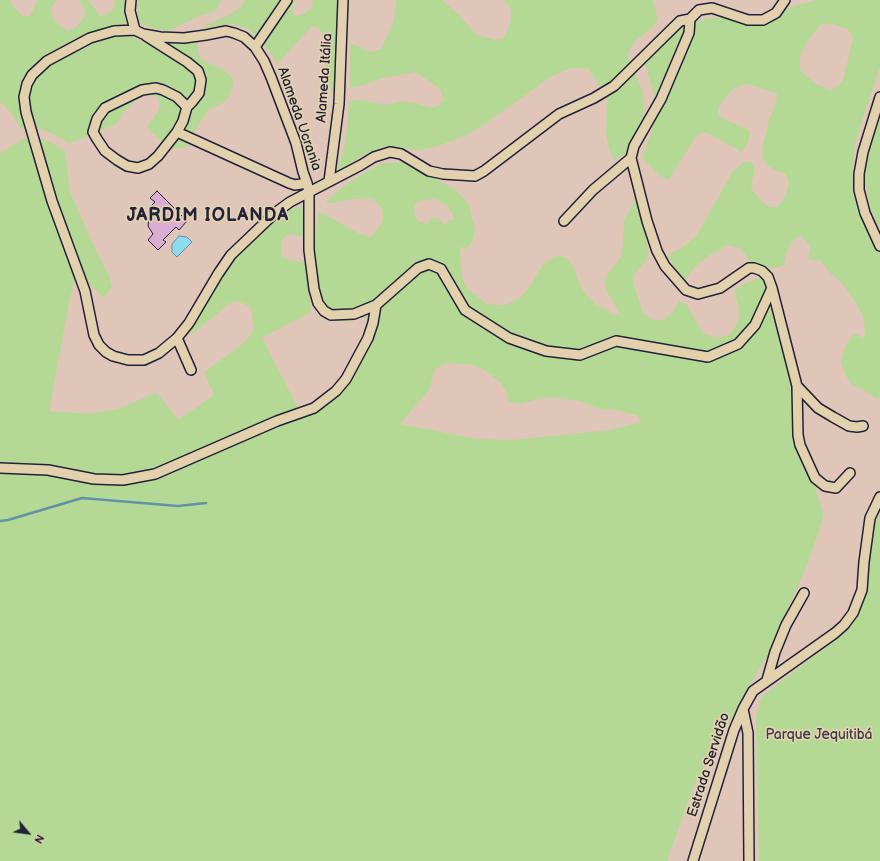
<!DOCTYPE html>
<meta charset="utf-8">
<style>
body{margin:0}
#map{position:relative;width:880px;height:861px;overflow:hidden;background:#e0c6b9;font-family:"Balsamiq Sans",sans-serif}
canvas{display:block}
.north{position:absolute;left:8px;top:813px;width:40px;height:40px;-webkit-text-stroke:3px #e3d1ae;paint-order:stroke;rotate:119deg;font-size:11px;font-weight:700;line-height:16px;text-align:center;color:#22223b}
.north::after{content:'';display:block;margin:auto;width:14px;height:18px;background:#22223b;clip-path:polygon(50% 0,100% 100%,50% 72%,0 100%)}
</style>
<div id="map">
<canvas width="880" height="861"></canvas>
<div class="north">N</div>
</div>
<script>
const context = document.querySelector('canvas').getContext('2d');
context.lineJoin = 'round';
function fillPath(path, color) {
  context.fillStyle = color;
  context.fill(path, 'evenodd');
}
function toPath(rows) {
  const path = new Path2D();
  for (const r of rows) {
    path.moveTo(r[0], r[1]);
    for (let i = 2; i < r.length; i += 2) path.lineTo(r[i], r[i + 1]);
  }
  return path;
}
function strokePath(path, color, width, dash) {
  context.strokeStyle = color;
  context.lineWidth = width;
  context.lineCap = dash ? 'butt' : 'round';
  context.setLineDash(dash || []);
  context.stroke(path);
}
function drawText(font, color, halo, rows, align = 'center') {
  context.font = font + ' "Balsamiq Sans",sans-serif';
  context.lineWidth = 3.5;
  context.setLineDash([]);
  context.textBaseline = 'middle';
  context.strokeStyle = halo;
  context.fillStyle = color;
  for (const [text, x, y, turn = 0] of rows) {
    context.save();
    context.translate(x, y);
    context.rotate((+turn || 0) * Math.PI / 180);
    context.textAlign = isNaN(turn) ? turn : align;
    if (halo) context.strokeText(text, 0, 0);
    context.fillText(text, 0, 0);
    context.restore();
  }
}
const green = toPath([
 [0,0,10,0,17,11,23,16,30,16,34,8,37,0,57,0,51,7,51,14,56,23,68,31,76,27,84,18,86,11,78,0,88,0,100,16,105,15,113,9,115,3,114,0,126,0,125,26,131,34,145,44,168,45,192,40,197,43,198,52,201,59,224,70,232,77,233,86,230,94,227,100,221,104,209,109,190,138,189,146,181,148,170,149,149,130,147,127,159,110,160,102,156,96,151,95,143,96,135,101,123,113,117,123,90,136,69,143,47,131,37,128,20,128,12,114,5,106,0,102],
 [138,0,221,0,218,8,210,13,201,15,169,31,151,28,141,24,137,17],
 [245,0,296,0,291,10,296,16,302,15,312,8,313,0,341,0,338,95,330,88,326,65,325,42,319,28,312,26,277,64,270,52,256,36,248,29,233,24,200,28,231,14,241,7],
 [396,0,442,0,459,15,476,34,494,40,504,38,511,22,511,7,503,0,653,0,658,20,651,29,634,42,628,53,629,63,642,89,644,109,643,124,629,152,615,160,610,152,606,135,607,99,589,69,571,68,552,76,485,124,464,136,436,147,421,150,384,147,361,156,336,173,344,147,347,128,349,101,361,100,387,105,402,101,418,104,432,108,440,105,444,100,440,89,416,72,382,78,364,85,350,88,350,43,372,52,382,48,394,20],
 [815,0,880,0,880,67,856,139,852,168,856,194,868,228,880,255,880,398,877,399,863,390,852,385,846,376,841,362,846,344,853,335,857,334,864,339,865,331,863,316,853,298,841,282,830,273,821,261,808,259,811,248,801,235,792,242,786,252,784,265,776,268,749,271,748,259,742,249,728,245,710,255,694,268,685,281,667,256,685,246,697,235,733,171,744,162,751,162,755,167,751,188,760,200,770,207,778,207,785,197,789,183,786,174,774,170,767,165,762,157,763,145,769,120,776,103,777,93,746,84,734,88,723,100,718,109,718,116,750,131,748,143,742,152,705,132,696,136,669,180,660,176,642,158,653,127,655,97,643,58,673,31,689,24,706,19,773,13],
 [821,24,833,24,847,29,853,37,843,81,832,90,816,84,800,70,800,56,809,39],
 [880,108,880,229,872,213,864,179,868,143],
 [35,136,54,144,65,152,70,192,92,242,109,276,112,287,104,298,95,289,82,280,75,279,69,303,49,411,90,414,121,408,155,393,159,395,178,420,214,395,204,372,240,346,248,338,254,328,251,308,239,301,230,303,191,335,191,329,217,283,235,259,267,226,289,208,300,207,307,213,306,237,288,234,285,236,281,243,282,256,289,260,305,263,311,312,262,338,298,408,183,457,146,471,105,477,55,467,21,463,0,464,0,153,23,139],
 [402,162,431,176,457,191,469,205,475,231,473,240,467,248,460,247,462,277,467,288,487,304,503,305,513,302,522,296,531,285,536,275,544,264,555,256,566,257,575,269,578,281,584,292,595,304,616,315,621,315,606,290,605,278,621,257,623,245,624,221,633,204,633,197,644,219,648,254,647,259,633,276,634,285,643,313,650,318,657,321,666,318,673,312,679,301,687,305,703,333,717,338,729,335,735,327,739,318,738,305,734,290,746,283,760,278,770,279,774,287,783,313,787,339,792,380,796,443,814,483,824,516,805,570,768,653,694,785,667,861,0,861,0,472,60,476,96,484,132,483,151,480,265,431,312,414,335,397,345,385,375,337,376,323,370,318,359,318,345,322,334,317,324,306,316,286,314,260,318,211,360,234,371,237,378,229,383,219,382,208,376,202,370,198,354,199,331,203,325,203,336,192,358,177,380,164],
 [435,199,448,206,454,219,447,221,446,226,438,218,430,218,427,224,418,221,414,214,414,206,422,200],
 [447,363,473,365,484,370,501,383,506,391,508,401,522,404,537,399,551,397,579,401,602,410,612,409,625,412,638,416,641,422,610,430,512,440,478,439,400,424,429,390,435,369],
 [880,508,880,861,759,861,756,718,761,697,848,630,866,591,871,523]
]);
const water = toPath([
 [179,236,187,237,192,242,177,257,172,252,172,244,179,236]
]);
const stream = toPath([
 [0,521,8,520,82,498,178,506,206,503]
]);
const building = toPath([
 [157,191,187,221,179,230,176,227,163,240,166,242,158,250,148,240,153,234,148,226,150,207,155,202,150,198,157,191]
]);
const minor = toPath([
 [131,0,130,11,135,30,143,34,160,37,184,38,206,35,226,31,234,33,244,37,255,47,264,61,271,77,296,143,303,172,307,183,309,192,309,250,314,289,318,303,324,311,331,315,354,314,376,305,418,268,429,264,441,269,465,310,509,338,546,351,580,355,616,341,708,357,738,344,755,325,772,288],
 [785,0,776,13,763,20,748,20,712,8,699,10,690,19,689,33,661,99,634,146,631,158,647,221,657,251,665,266,686,290,698,294,720,288,749,268,754,268,762,271,768,277,772,288,797,386,818,408,833,417,849,426,857,427,863,426],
 [135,30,114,31,90,38,47,61,32,75,27,84,24,97,26,112,52,201,85,291,94,335,99,345,106,352,113,356,128,360,144,360,159,353,177,338,189,323,218,274,231,255,275,213,290,202,361,165,374,157,390,152,401,154,429,171,443,174,475,176,484,171,559,114,594,98,614,86,680,21,690,19],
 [146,36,187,62,198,71,201,80,199,93,192,102,187,107,183,121,177,132,158,156,149,164,138,168,127,166,117,160,105,151,97,139,93,132,97,119,105,108,142,90,156,88,163,90,177,97,187,107],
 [255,47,287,0],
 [880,97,863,152,859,174,859,190,865,213,880,246],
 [177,132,289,183,295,185,307,183],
 [329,181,339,104,343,0],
 [564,221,593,190,631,158],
 [177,338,191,370],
 [797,386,798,435,800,445,815,478,825,486,836,488,850,473],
 [0,468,48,470,94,479,123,480,155,474,277,421,314,408,336,391,346,379,368,338,373,323,376,305],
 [767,680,775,652,786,625,804,593],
 [743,709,748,733,749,861],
 [693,861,734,730,743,709,753,691,835,633,844,625,853,613,862,590,864,562,870,518,880,497]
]);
const streetNames = [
 ["Alameda Itália",325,78,-86],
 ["Alameda Ucrania",299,119,71],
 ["Estrada Servidão",709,765,-72]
];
const parkNames = [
 ["Parque Jequitibá",819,735]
];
const districtNames = [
 ["JARDIM IOLANDA",208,216]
];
fillPath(green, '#b4d994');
fillPath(water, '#8edbee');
strokePath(water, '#6391a6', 1);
strokePath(stream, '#6391a6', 2.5);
fillPath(building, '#daaed2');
strokePath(building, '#22223b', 1);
strokePath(minor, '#22223b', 12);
strokePath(minor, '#e3d1ae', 9);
drawText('14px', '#22223b', '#e3d1ae', streetNames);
drawText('14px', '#383d48', '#e3d1ae', parkNames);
context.letterSpacing = '1px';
drawText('bold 18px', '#22223b', '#e3d1ae', districtNames);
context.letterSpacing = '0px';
</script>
